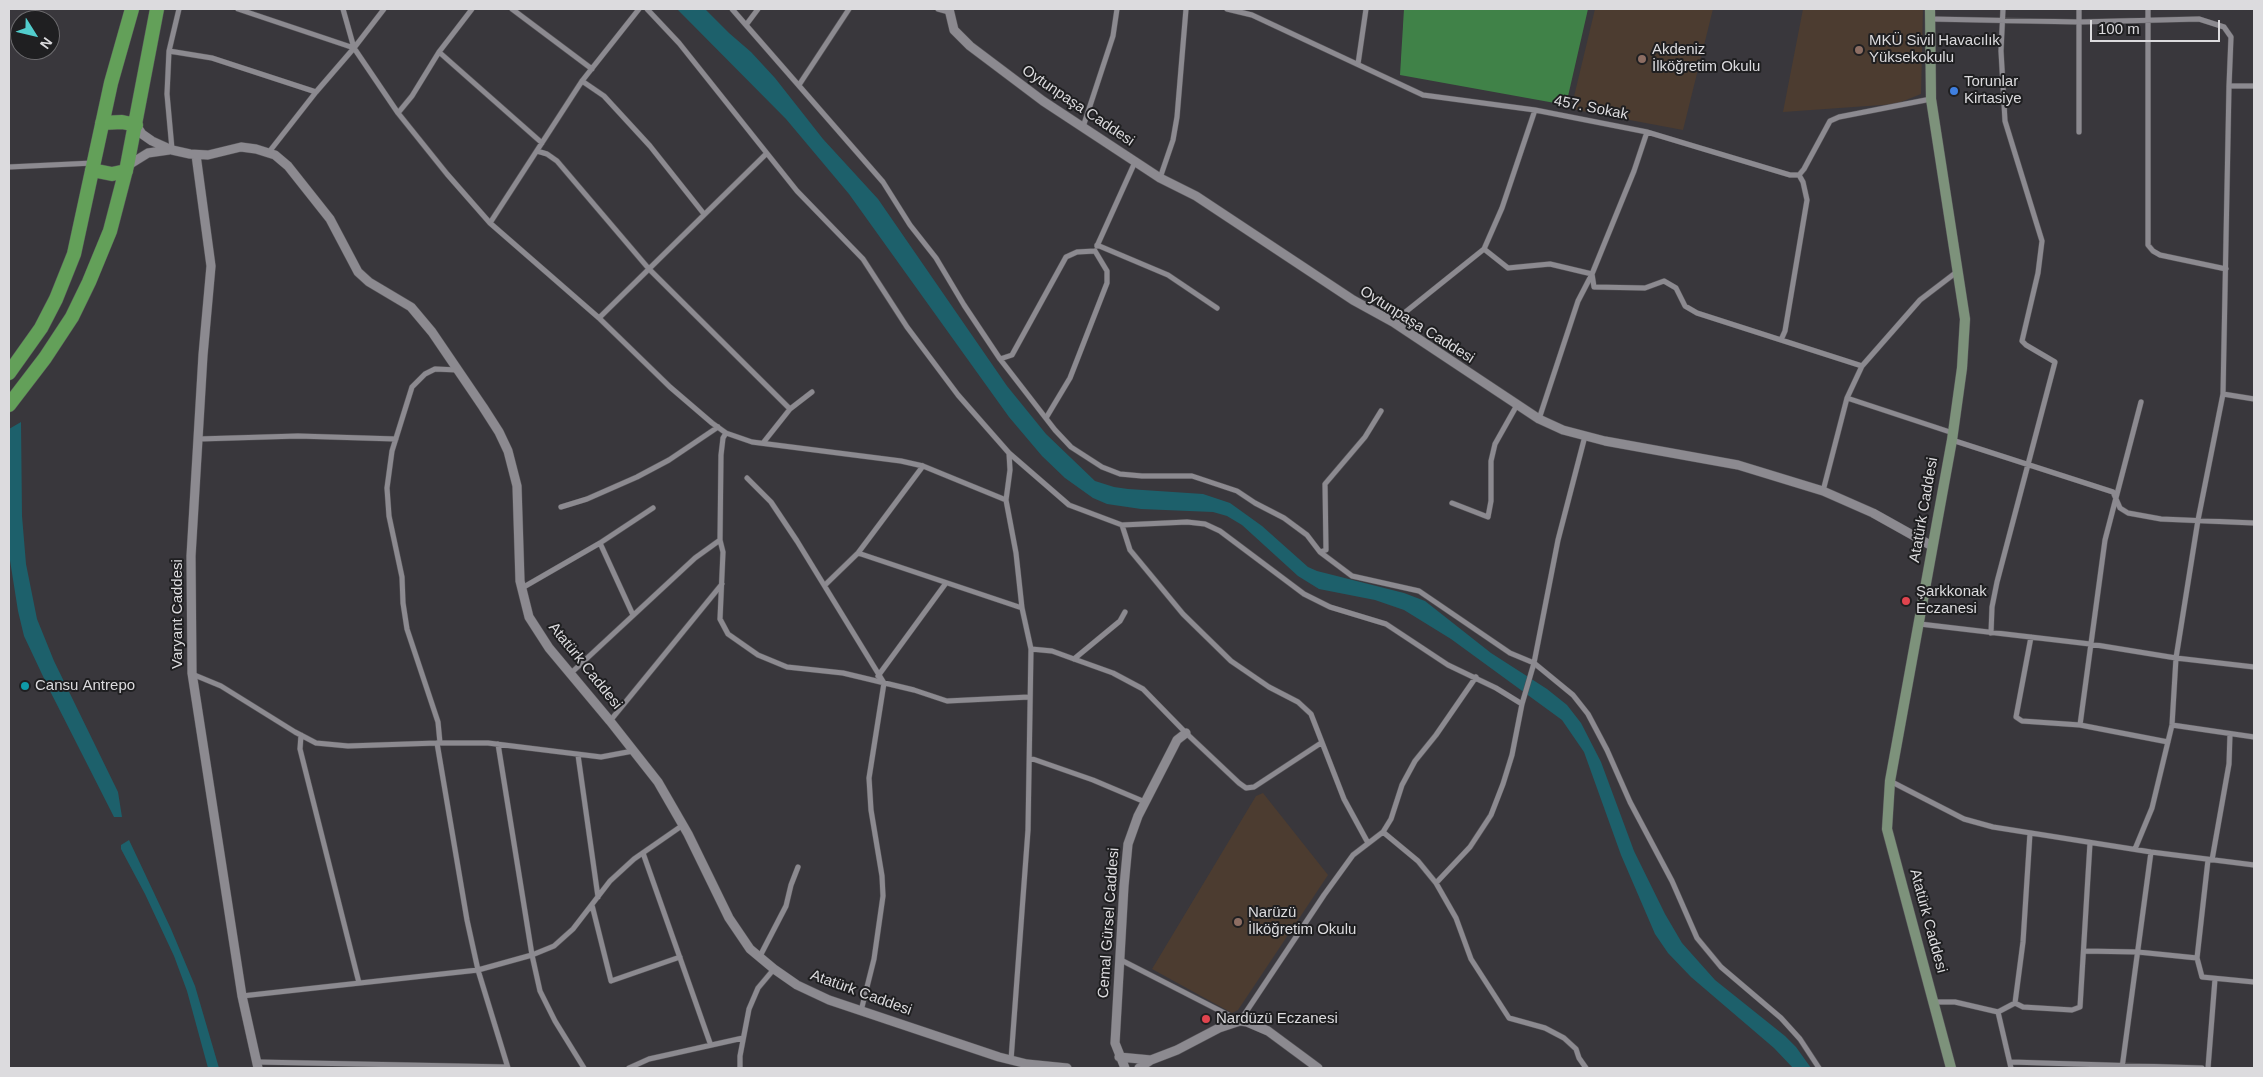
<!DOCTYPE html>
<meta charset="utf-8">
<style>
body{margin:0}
#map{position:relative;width:2263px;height:1077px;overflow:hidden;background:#39373c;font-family:Arial,sans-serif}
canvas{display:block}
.frame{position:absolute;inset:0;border:10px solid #dcdbde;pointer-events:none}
.north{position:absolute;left:10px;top:10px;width:50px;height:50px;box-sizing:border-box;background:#1f1f21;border:1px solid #6b6a6d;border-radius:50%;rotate:126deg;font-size:14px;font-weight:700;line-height:20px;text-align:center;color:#dcdbde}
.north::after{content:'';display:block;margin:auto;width:18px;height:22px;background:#52cdcd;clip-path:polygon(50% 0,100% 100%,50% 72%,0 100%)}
.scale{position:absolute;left:2090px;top:20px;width:130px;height:22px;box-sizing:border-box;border:2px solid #dcdbde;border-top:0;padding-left:6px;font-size:15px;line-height:18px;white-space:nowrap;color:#dcdbde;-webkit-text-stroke:4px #1f1f21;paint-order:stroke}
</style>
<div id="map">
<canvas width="2263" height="1077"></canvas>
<div class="frame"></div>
<div class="north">N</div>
<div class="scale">100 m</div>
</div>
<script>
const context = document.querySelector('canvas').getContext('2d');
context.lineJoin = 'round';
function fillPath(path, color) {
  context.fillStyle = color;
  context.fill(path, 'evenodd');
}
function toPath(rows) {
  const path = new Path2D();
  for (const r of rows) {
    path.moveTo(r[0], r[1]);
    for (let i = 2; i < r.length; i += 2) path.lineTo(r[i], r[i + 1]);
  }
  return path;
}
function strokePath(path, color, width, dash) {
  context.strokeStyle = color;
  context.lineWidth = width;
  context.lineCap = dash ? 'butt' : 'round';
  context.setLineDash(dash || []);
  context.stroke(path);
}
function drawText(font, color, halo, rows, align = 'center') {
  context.font = font + ' Arial,sans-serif';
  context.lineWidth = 4;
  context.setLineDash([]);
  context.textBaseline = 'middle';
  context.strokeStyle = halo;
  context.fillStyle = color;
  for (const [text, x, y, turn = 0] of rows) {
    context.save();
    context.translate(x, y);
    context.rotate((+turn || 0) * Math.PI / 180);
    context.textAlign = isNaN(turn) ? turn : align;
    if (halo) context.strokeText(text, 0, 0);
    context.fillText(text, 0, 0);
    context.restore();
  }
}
const education = toPath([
 [1595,9,1713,9,1683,130,1571,109],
 [1803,9,1923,9,1921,94,1896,104,1783,112],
 [1263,793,1328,875,1238,1010,1232,1013,1152,969,1256,796]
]);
const forest = toPath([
 [1404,9,1588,9,1566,105,1400,75]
]);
const water = toPath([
 [677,9,705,9,729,33,751,52,775,78,823,139,878,199,1007,386,1046,434,1095,481,1114,487,1128,489,1203,494,1230,503,1262,526,1308,567,1317,571,1404,593,1425,601,1491,653,1547,689,1567,705,1581,723,1601,762,1634,851,1665,914,1682,943,1715,980,1785,1036,1796,1047,1811,1068,1793,1068,1774,1048,1691,977,1668,953,1655,934,1621,855,1584,752,1562,720,1451,639,1404,610,1375,600,1319,589,1298,576,1242,525,1227,516,1213,512,1141,509,1107,504,1093,498,1065,478,1042,456,1009,417,849,194,786,119],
 [21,422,22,516,26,564,37,619,54,661,118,792,122,817,114,817,49,689,24,636,18,611,9,554,9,429],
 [129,840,171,929,195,986,219,1068,208,1068,187,991,174,956,145,894,121,849,121,845]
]);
const minor = toPath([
 [238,9,354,48,384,9],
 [343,9,354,48,398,113,447,174,490,223,599,318,670,387,712,423,726,433,752,442,901,461,923,466,1006,500],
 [512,9,592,69],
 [647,9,679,43,797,191,863,259,907,327,958,395,1009,453,1069,505,1122,525,1187,522,1205,524,1220,531,1304,594,1330,607,1386,624,1448,665,1496,688,1522,704],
 [732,9,883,182,910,225,936,258,964,305,1000,359,1055,430,1071,447,1102,467,1120,474,1142,476,1192,476,1237,491,1255,503,1284,518,1307,535,1320,552,1352,576,1419,591,1510,653,1534,663,1573,695,1588,714,1607,750,1630,802,1672,881,1697,938,1721,967,1781,1018,1800,1039,1819,1068],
 [938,9,949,12],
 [1227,9,1252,15,1423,95,1535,110,1647,132,1790,175,1799,175,1804,169,1830,121,1839,117,1931,99],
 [2148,9,2148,245,2153,251,2160,255,2226,269],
 [1931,19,2079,22,2199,19,2224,27,2231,37,2229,86,2254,86],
 [746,25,758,9],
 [169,51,212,58,316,92],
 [439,52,542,143],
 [1358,64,1366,9],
 [582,81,604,96,650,146,704,214],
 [799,85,849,9],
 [398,113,412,96,439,52,472,9],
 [1083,127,1113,36,1117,9],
 [2079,132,2079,9],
 [172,149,167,94,169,51,179,9],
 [537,151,547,154,557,161,649,269,790,409],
 [269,152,316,92,354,48],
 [9,167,93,163],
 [1799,175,1803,182,1807,200,1785,331,1781,340,1862,366],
 [1160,178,1173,140,1177,117,1186,9],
 [490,223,582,81,639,9],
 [1097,245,1168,275,1217,308],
 [1097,246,1135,162],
 [1484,249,1508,268,1550,264,1592,274,1594,287,1645,288,1664,281,1676,288,1685,306,1697,313,1781,340],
 [599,318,766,154],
 [1393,322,1484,249,1502,208,1535,110],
 [1000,359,1012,355,1066,257,1077,252,1095,251],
 [2223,394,2229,86],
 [1847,398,1953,433],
 [1046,418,1070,378,1107,283,1107,271,1095,251],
 [1539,419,1578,301,1592,274,1634,171,1647,132],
 [726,433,723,438,721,455,720,540,723,552,720,619,728,634,758,655,787,667,843,673,914,690,947,701,1029,697],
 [199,439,298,436,396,439],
 [1952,440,2113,492,2120,508,2128,513,2161,519,2254,523],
 [763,443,790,409,812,392],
 [1009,453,1010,470,1006,500,1016,553,1022,608,1031,649,1028,830,1011,1060],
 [747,478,771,502,797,541,884,683,869,778,871,810,882,876,883,896,874,959,861,1011],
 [1823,491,1847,398,1862,366,1920,300,1958,271],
 [1452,503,1488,517,1491,501,1491,461,1495,444,1517,405],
 [561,507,587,499,637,477,669,460,718,427],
 [1122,525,1130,550,1183,614,1231,661,1269,687,1298,702,1311,714,1344,799,1368,843],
 [600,543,653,508],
 [1320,552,1326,550,1325,484,1365,437,1381,411],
 [858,553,1022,608],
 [825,585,858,553,923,466],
 [522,588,600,543,633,615],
 [1920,624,2090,644,2176,658,2254,667],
 [1991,633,1992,607,1997,582,2055,362,2026,345,2022,341,2038,273,2042,241,2005,121,2001,51,2003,9],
 [2031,637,2016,717,2022,721,2080,725,2168,742],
 [1031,649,1052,651,1074,659,1113,673,1143,689,1186,733,1239,783,1246,788,1254,787,1321,743],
 [1074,659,1120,621,1125,612],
 [192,674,221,686,295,732,316,743,348,746,437,743,488,743,601,757,633,751],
 [570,674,695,558,720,540],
 [878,676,946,583],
 [610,721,722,584],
 [2080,725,2105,540,2141,402],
 [2172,725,2254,737],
 [301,735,300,749,359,983],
 [437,743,467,920,478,970,508,1068],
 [440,743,438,722,407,629,403,603,402,577,389,516,387,488,392,451,412,387,425,374,435,369,458,370],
 [498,744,532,955,540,991,555,1021,584,1068],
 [578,755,598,897],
 [1030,758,1093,780,1145,802],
 [1890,781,1964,819,1993,827,2151,852,2254,865],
 [1383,832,1418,861,1436,883,1456,918,1471,959,1509,1018,1545,1028,1564,1038,1576,1049,1579,1058,1586,1068],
 [2135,849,2152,808,2172,725,2176,658,2198,520,2223,394,2254,399],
 [643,853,710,1043],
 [2208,860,2197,958,2202,977,2254,982],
 [2212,860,2229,764,2230,734],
 [1436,883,1470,847,1491,815,1503,784,1512,755,1522,704,1534,663,1558,540,1585,436],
 [592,905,611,981,680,957],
 [2084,951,2138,952,2197,958],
 [759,958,786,906,791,885,798,867],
 [1119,959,1240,1021,1324,895,1353,855,1383,832,1391,819,1402,785,1415,761,1436,735,1476,677],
 [242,996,478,970,532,955,554,946,573,929,610,881,634,859,683,825],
 [1935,1002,1955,1002,1998,1012,2015,1003,2023,942,2030,833],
 [2015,1003,2023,1007,2072,1010,2080,1007,2090,843],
 [1998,1012,2011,1068],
 [257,1062,507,1067],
 [2011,1062,2202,1068],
 [629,1068,649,1059,743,1038],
 [740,1068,740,1056,749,1009,758,988,774,969],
 [2122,1068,2151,852],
 [2208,1068,2215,979]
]);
const tertiary = toPath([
 [949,9,954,30,970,46,1043,101,1160,178,1196,196,1353,300,1393,322,1539,419,1563,430,1605,441,1738,465,1823,491,1873,513,1932,546],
 [136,125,142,134,152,141,172,150,190,154,208,155,241,147,256,149,275,155,288,166,330,219,358,272,369,282,411,307,432,332,483,407,499,432,508,451,517,486,520,581,529,617,549,648,610,721,658,782,688,834,729,918,750,949,774,969,797,985,829,1000,999,1057,1027,1064,1067,1068],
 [196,155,211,266,203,355,191,556,192,673,242,996,258,1068],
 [127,166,148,153,169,150],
 [1119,1057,1151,1060,1139,1068],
 [1151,1060,1177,1050,1219,1028,1240,1021,1247,1022,1268,1031,1318,1068],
 [1125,1068,1115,1043,1124,886,1128,844,1138,816,1174,746,1177,740,1186,733]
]);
const secondary = toPath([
 [1930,9,1931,99,1965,319,1962,368,1952,440,1890,781,1887,829,1951,1068]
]);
const trunk = toPath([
 [102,123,122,122,136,125],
 [92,170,112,174,126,171],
 [9,373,41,328,56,299,74,254,111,83,132,9],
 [9,405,45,358,72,317,89,282,110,231,127,166,157,9]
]);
const markers = [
 [1859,50,5,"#8d6e63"],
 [1642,59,5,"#8d6e63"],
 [1954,91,5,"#3f7fe0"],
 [1906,601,5,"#e0444e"],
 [25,686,5,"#0f9aa8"],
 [1238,922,5,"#8d6e63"],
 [1206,1019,5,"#e0444e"]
];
const poiNames = [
 ["MKÜ Sivil Havacılık",1869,41],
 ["Yüksekokulu",1869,58],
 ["Akdeniz",1652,50],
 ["İlköğretim Okulu",1652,67],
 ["Torunlar",1964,82],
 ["Kirtasiye",1964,99],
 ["Şarkkonak",1916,592],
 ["Eczanesi",1916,609],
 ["Cansu Antrepo",35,686],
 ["Narüzü",1248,913],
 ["İlköğretim Okulu",1248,930],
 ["Nardüzü Eczanesi",1216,1019]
];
const streetNames = [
 ["Oytunpaşa Caddesi",1078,106,34],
 ["457. Sokak",1591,108,11],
 ["Oytunpaşa Caddesi",1417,325,32],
 ["Atatürk Caddesi",1924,510,-80],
 ["Varyant Caddesi",178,614,-90],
 ["Atatürk Caddesi",585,666,51],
 ["Atatürk Caddesi",1928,921,75],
 ["Cemal Gürsel Caddesi",1109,923,-86],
 ["Atatürk Caddesi",861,993,20]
];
fillPath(education, '#4c3c30');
fillPath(forest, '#408248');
fillPath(water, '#1d606b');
strokePath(minor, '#555357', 6);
strokePath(tertiary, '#555357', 10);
strokePath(secondary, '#555357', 11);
strokePath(trunk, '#555357', 15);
strokePath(minor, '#8c8a90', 5);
strokePath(tertiary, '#8c8a90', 9);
strokePath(secondary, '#7d927b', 10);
strokePath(trunk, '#63a059', 14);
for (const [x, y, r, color] of markers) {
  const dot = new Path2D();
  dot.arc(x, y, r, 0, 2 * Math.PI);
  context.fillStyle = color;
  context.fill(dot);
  strokePath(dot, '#1f1f21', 2);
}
drawText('15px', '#dcdbde', '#1f1f21', poiNames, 'left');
drawText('15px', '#dcdbde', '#1f1f21', streetNames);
</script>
